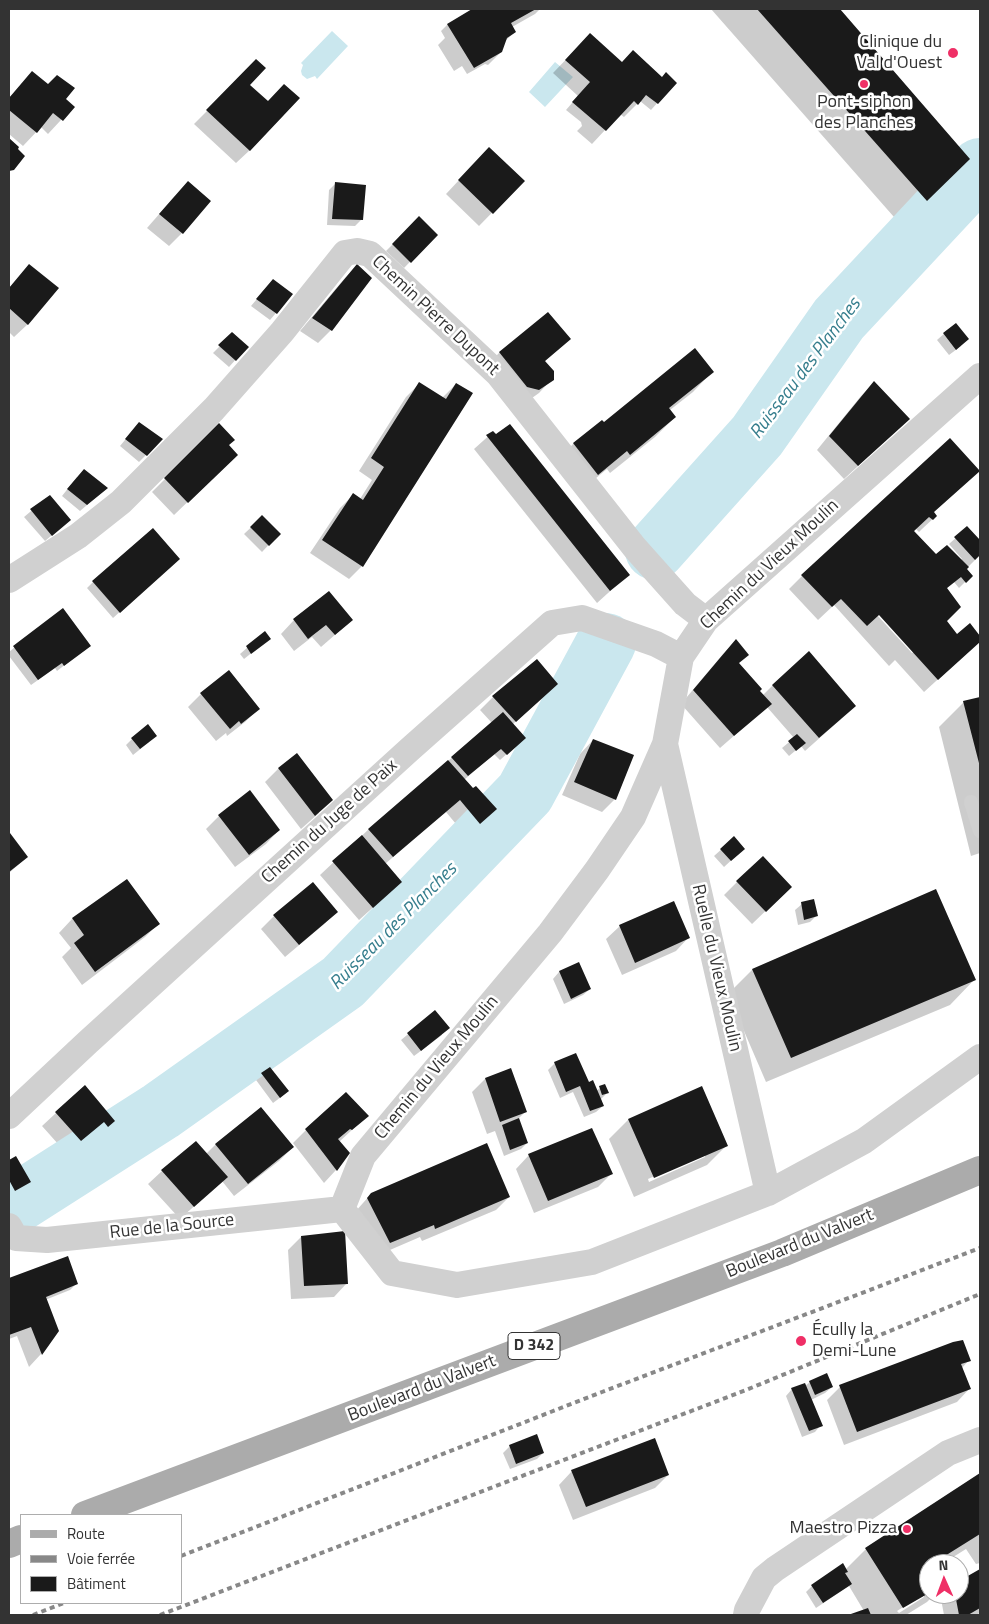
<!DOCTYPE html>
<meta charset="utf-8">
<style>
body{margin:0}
#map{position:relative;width:989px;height:1624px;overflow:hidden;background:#fff;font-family:"Titillium Web",sans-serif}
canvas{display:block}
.frame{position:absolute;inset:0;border:10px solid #333;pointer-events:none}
.legend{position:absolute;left:20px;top:1514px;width:162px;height:90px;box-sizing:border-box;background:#fff;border:1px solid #adadad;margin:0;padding:6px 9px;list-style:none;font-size:15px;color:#333}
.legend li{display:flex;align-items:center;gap:10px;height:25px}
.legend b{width:25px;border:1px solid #adadad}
.north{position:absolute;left:919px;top:1554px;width:50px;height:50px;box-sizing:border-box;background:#fff;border:1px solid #adadad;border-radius:50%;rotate:358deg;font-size:14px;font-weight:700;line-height:20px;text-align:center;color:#333}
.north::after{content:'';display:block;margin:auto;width:18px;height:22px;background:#ef2f66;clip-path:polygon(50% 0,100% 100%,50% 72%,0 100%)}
</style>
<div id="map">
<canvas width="989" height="1624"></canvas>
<div class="frame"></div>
<ul class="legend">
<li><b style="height:6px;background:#ababab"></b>Route</li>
<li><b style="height:6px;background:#888"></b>Voie ferrée</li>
<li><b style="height:14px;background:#1a1a1a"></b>Bâtiment</li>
</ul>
<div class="north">N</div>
</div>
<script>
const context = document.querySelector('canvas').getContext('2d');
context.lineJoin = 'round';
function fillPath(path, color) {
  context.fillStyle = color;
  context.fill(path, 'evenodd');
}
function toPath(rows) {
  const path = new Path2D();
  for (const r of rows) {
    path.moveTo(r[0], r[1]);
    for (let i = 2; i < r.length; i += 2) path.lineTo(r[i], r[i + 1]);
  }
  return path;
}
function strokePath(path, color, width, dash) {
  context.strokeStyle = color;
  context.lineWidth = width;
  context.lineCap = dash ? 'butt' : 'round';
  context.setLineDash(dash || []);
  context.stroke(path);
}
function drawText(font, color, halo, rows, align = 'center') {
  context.font = font + ' "Titillium Web",sans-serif';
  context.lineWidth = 5;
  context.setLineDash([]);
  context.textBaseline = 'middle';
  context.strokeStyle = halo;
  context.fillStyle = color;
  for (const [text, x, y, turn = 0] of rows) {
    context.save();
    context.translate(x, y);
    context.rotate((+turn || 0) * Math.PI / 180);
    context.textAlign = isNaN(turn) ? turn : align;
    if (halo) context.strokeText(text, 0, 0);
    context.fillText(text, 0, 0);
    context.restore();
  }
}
const water = toPath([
 [332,31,348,46,317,79,315,76,307,79,302,75,301,71,303,65,301,63],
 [555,62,573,77,545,107,529,92]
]);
const shadow = toPath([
 [474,9,540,9,535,14,512,27,515,32,505,41,501,52,488,65,485,64,467,74,462,66,454,71,438,45,445,38,441,31,447,25],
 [711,9,838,9,968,158,901,225],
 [577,48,662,78,675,83,651,110,640,101,624,117,620,114,592,144,577,131,582,126,581,122,566,110,578,96,553,73],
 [32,73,73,107,48,134,41,127,23,146,9,134,9,98],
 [248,85,267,102,250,150,236,163,194,124,223,95],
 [476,162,523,181,479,226,446,194],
 [336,183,361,220,355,226,327,225,329,190],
 [175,196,182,233,169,246,147,228],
 [419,218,436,235,404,268,386,251],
 [30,265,28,324,14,337,9,332,9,288],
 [357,266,331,330,318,343,300,331,344,279],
 [267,287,292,294,270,320,251,306],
 [548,314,570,339,544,362,552,379,539,393,525,403,486,366,499,353],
 [955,324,961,346,949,355,937,340],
 [233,333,247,347,229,367,213,353],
 [712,372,693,392,670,410,675,417,655,437,610,473,607,469,578,493,554,464,573,444,602,422,603,424],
 [874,383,895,432,844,479,817,450,861,396],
 [419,384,442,398,456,384,362,566,349,579,310,553,340,508,353,495,360,499,372,480,359,471,406,397],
 [139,423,161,440,139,462,120,446],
 [219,425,228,446,223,468,174,515,152,492],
 [493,432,628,575,597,603,474,449],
 [77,477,100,494,80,511,62,496],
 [49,496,63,526,45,541,24,517],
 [933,513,936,516,922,529,919,532,916,529,913,532,936,556,961,560,962,559,949,544,967,528,980,542,980,555,965,570,971,576,959,588,954,582,946,589,945,621,957,636,978,635,980,632,980,641,924,692,895,660,889,666,834,605,818,620,789,589,802,576],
 [879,613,914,652,912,653,877,615],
 [262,517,279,534,262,552,244,534],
 [172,565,113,618,87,588,93,582],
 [329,593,352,620,321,647,312,637,294,651,281,634,294,620],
 [37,629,89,646,57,671,55,668,31,685,9,656,9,652],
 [264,633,269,639,244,659,240,654],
 [736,641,738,664,762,696,773,685,841,719,805,751,801,746,789,756,782,748,794,738,767,707,720,748,681,704,723,654],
 [201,694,258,709,245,722,227,736,226,733,216,741,188,707],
 [493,697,543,697,513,724,518,744,500,760,494,754,464,780,482,822,466,836,446,812,440,817,385,864,387,895,359,920,320,875,369,829,492,723,480,710],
 [980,698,980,853,971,856,939,727,964,702],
 [132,739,149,742,133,755,126,745],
 [593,740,615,799,602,812,562,795,580,754],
 [296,755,319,813,301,829,265,782,278,769],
 [219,816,279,830,266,844,235,867,206,829],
 [10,835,27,857,9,873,9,836],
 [734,838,737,855,724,867,714,856],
 [127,881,158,924,145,937,82,985,62,957,71,948,59,933,72,919],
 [737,882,777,900,752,924,724,895],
 [802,904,817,915,810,922,798,925,795,910],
 [336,912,323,925,285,957,261,929,274,916],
 [620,926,689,937,676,951,622,975,606,939],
 [578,964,590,989,583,995,564,1004,553,979,559,972],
 [752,970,974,980,950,1005,766,1082,728,994],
 [435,1012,442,1035,414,1056,401,1040],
 [555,1063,588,1084,596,1091,600,1088,607,1093,601,1099,603,1106,596,1112,584,1117,573,1092,560,1098,548,1070],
 [510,1070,525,1112,518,1119,527,1143,521,1149,504,1156,495,1131,487,1134,472,1092,485,1079],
 [262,1074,281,1097,273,1103,256,1080],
 [701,1088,727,1145,707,1165,634,1197,609,1139,628,1120],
 [705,1154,705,1157,649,1182,648,1179],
 [56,1113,113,1121,94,1139,90,1134,67,1154,42,1126],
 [367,1116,339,1142,349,1153,336,1170,324,1183,293,1143,306,1130],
 [196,1143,206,1154,216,1144,293,1147,279,1161,234,1196,222,1181,180,1219,148,1184,162,1171],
 [529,1155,611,1174,598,1187,534,1213,516,1169],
 [15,1157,29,1182,23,1188,9,1196,9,1161],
 [371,1194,509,1197,496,1210,422,1241,420,1237,376,1256,355,1212],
 [301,1237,347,1283,334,1297,291,1299,288,1250],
 [67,1257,76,1284,70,1290,45,1300,58,1331,41,1354,29,1367,17,1336,9,1339,9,1279],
 [969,1360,962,1368,970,1388,957,1402,844,1445,827,1400,840,1387],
 [810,1382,832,1387,825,1393,811,1400,821,1425,815,1432,802,1437,786,1396,792,1389,805,1386],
 [510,1446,543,1453,537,1459,510,1469,503,1453],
 [572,1471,668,1475,655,1488,573,1520,559,1485],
 [980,1474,980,1563,976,1564,966,1549,942,1564,929,1564,929,1594,935,1594,927,1602,906,1615,851,1615,864,1611,849,1586,816,1608,806,1592,812,1586,845,1570,866,1549],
 [924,1594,924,1597,899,1613,897,1611],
 [980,1570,980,1613,976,1615,944,1615,941,1599,945,1594,959,1594,959,1582]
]);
const river = toPath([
 [655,550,757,436,839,319,980,168],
 [9,1208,161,1111,343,982,525,793,606,643]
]);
const building = toPath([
 [472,9,536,9,511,23,516,32,507,38,502,52,474,68,447,24],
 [757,9,840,9,970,159,927,201],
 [590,33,622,62,633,50,662,77,666,72,677,83,658,104,646,95,638,105,634,101,606,131,572,102,590,82,565,60],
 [256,59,266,68,250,85,268,101,284,84,300,98,250,151,206,110],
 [32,71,48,84,57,75,75,88,66,99,75,107,63,121,53,113,37,133,9,110,9,98],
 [9,138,19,147,18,149,25,156,14,170,9,171],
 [489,147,525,181,493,214,458,180],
 [188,181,211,201,183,234,159,214],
 [335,182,366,185,363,220,332,219],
 [419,216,438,235,411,263,392,244],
 [29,264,59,288,28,325,9,308,9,288],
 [357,264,372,278,332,331,312,318],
 [273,279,293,294,277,314,256,299],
 [548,312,571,339,545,361,554,371,554,380,539,390,527,387,499,352],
 [956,323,969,339,956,350,943,333],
 [232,332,249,347,236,361,218,345],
 [695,348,714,372,669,408,676,417,630,455,627,451,598,475,573,443,602,420,604,422],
 [874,381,910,419,858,466,829,436],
 [419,382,446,399,456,383,473,393,363,567,322,540,353,493,363,500,384,467,371,458],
 [139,422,163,439,147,456,125,439],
 [219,423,235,440,229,445,238,455,188,503,164,478],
 [510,424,630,575,610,591,486,435,493,431,496,434],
 [950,438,980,471,934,512,937,516,933,520,929,517,914,531,936,554,947,545,969,567,967,569,973,576,966,583,961,577,947,588,961,607,947,621,957,634,970,623,980,636,980,642,938,680,879,615,867,626,841,599,832,607,801,575],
 [84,469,108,488,87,505,67,489],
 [50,495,71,520,52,536,30,509],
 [262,515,281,534,269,546,250,527],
 [967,526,980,540,980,555,975,560,954,537],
 [153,528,180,559,120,613,92,581],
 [329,591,353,620,335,635,326,625,308,639,293,619],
 [63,608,91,646,64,666,62,663,38,680,13,646],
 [265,631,271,639,251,654,246,646],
 [736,639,749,655,739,663,762,689,760,691,772,704,734,736,693,690],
 [809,651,856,706,819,738,772,685],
 [537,659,558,684,516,722,492,696],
 [229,670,260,709,241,724,239,721,230,729,200,693],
 [980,697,980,767,963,701],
 [503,712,526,738,507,755,501,749,468,776,451,757],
 [148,724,157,736,140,749,131,738],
 [797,734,806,743,796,751,788,741],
 [593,739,634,755,616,800,574,782],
 [297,753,333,800,315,816,278,768],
 [448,760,473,788,476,786,497,809,480,824,460,800,393,857,368,829],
 [250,790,280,830,249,855,218,815],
 [10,833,28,857,9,872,9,834],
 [362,835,402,882,373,908,332,861],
 [734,836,745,849,731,861,720,849],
 [763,856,792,887,766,912,736,881],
 [127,879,160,924,95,972,74,943,84,935,72,918],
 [313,882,338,912,299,945,273,915],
 [936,889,976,980,791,1058,752,969],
 [814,899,818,916,804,920,801,902],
 [674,901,690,938,635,963,619,925],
 [579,962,591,989,571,999,559,971],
 [435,1010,450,1028,421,1051,407,1033],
 [576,1053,589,1082,593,1080,604,1106,590,1111,580,1086,566,1092,554,1062],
 [270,1067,289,1091,280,1098,261,1073],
 [511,1068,527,1112,500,1122,485,1078],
 [605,1084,609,1093,602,1095,599,1086],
 [85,1085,115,1121,108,1127,104,1122,81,1141,55,1112],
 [702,1086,728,1146,654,1178,628,1119],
 [346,1092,369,1116,352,1130,350,1129,338,1139,350,1153,337,1171,305,1129],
 [261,1107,294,1147,248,1184,215,1144],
 [519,1118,528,1143,510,1150,502,1125],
 [592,1128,613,1174,548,1201,528,1154],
 [196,1141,228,1177,194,1207,161,1170],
 [487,1143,510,1197,435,1229,434,1225,390,1243,367,1198,371,1193],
 [16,1156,31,1182,15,1191,9,1180,9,1160],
 [345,1231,348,1284,304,1286,301,1236],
 [68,1256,78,1284,46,1297,59,1331,42,1355,31,1327,9,1335,9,1278],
 [963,1340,971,1361,961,1364,971,1389,857,1432,839,1385,953,1342],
 [827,1373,833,1387,815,1395,809,1381],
 [805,1383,823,1426,809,1431,791,1388],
 [537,1434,544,1453,516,1464,509,1445],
 [655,1438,669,1475,586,1507,571,1470],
 [980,1473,980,1534,940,1559,943,1564,929,1564,929,1593,903,1608,865,1548],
 [843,1563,848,1572,845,1573,852,1584,823,1603,811,1585],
 [980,1569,980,1608,968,1615,959,1615,955,1594,959,1594,959,1581],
 [868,1608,871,1615,848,1615]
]);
const service = toPath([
 [971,802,980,831]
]);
const minor = toPath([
 [980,376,706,620,681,657,665,744,633,817,597,870,550,933,363,1156,342,1209,392,1273,457,1285,592,1262,768,1193,864,1141,980,1057],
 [9,580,78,536,121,502,214,409,282,332,345,253,357,251,370,254,498,374,635,548,685,604,706,620],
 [665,744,768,1193],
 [9,1116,88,1042,409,750,552,623,582,618,656,644,681,657],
 [9,1226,16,1238,47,1240,342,1209],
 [746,1615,747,1610,764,1578,775,1569,948,1453,980,1440]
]);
const primary = toPath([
 [85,1515,782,1253,980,1170],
 [9,1544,21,1539]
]);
const rail = toPath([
 [181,1556,602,1392,980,1248],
 [33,1615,64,1603],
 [160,1615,746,1390,980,1294]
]);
const markers = [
 [953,53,6,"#ef2f66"],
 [864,84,5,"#ef2f66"],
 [801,1341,6,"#ef2f66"],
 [907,1529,5,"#ef2f66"]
];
const shields = [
 [534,1346,52]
];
const shieldNames = [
 ["D 342",534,1346]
];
const poiNames = [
 ["Clinique du",942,43],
 ["Val d'Ouest",942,64],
 ["Pont-siphon",864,103,"center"],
 ["des Planches",864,124,"center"],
 ["Écully la",812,1331,"left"],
 ["Demi-Lune",812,1352,"left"],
 ["Maestro Pizza",897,1529]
];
const streetNames = [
 ["Chemin Pierre Dupont",435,316,43],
 ["Chemin du Vieux Moulin",770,565,-43],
 ["Chemin du Juge de Paix",330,822,-42],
 ["Ruelle du Vieux Moulin",716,968,77],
 ["Chemin du Vieux Moulin",437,1068,-50],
 ["Rue de la Source",172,1227,-6],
 ["Boulevard du Valvert",800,1244,-22],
 ["Boulevard du Valvert",422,1389,-21]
];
const waterNames = [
 ["Ruisseau des Planches",806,369,-53],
 ["Ruisseau des Planches",394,927,-45]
];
fillPath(water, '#cae7ee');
fillPath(shadow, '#0003');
strokePath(river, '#cae7ee', 60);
fillPath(building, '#1a1a1a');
strokePath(service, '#d0d0d0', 14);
strokePath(minor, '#d0d0d0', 26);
strokePath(primary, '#ababab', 28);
strokePath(rail, '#888', 4, [5, 4]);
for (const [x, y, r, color] of markers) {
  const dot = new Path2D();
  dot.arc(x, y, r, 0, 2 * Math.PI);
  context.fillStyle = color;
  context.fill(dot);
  strokePath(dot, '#fff', 2);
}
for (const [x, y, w] of shields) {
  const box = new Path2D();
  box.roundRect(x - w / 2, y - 13.5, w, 27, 4);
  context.fillStyle = '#fff';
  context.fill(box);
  strokePath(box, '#333', 1);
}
drawText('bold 16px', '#333', null, shieldNames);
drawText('18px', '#333', '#fff', poiNames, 'right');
drawText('18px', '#333', '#fff', streetNames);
drawText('italic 19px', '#367e8d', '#fff', waterNames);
</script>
